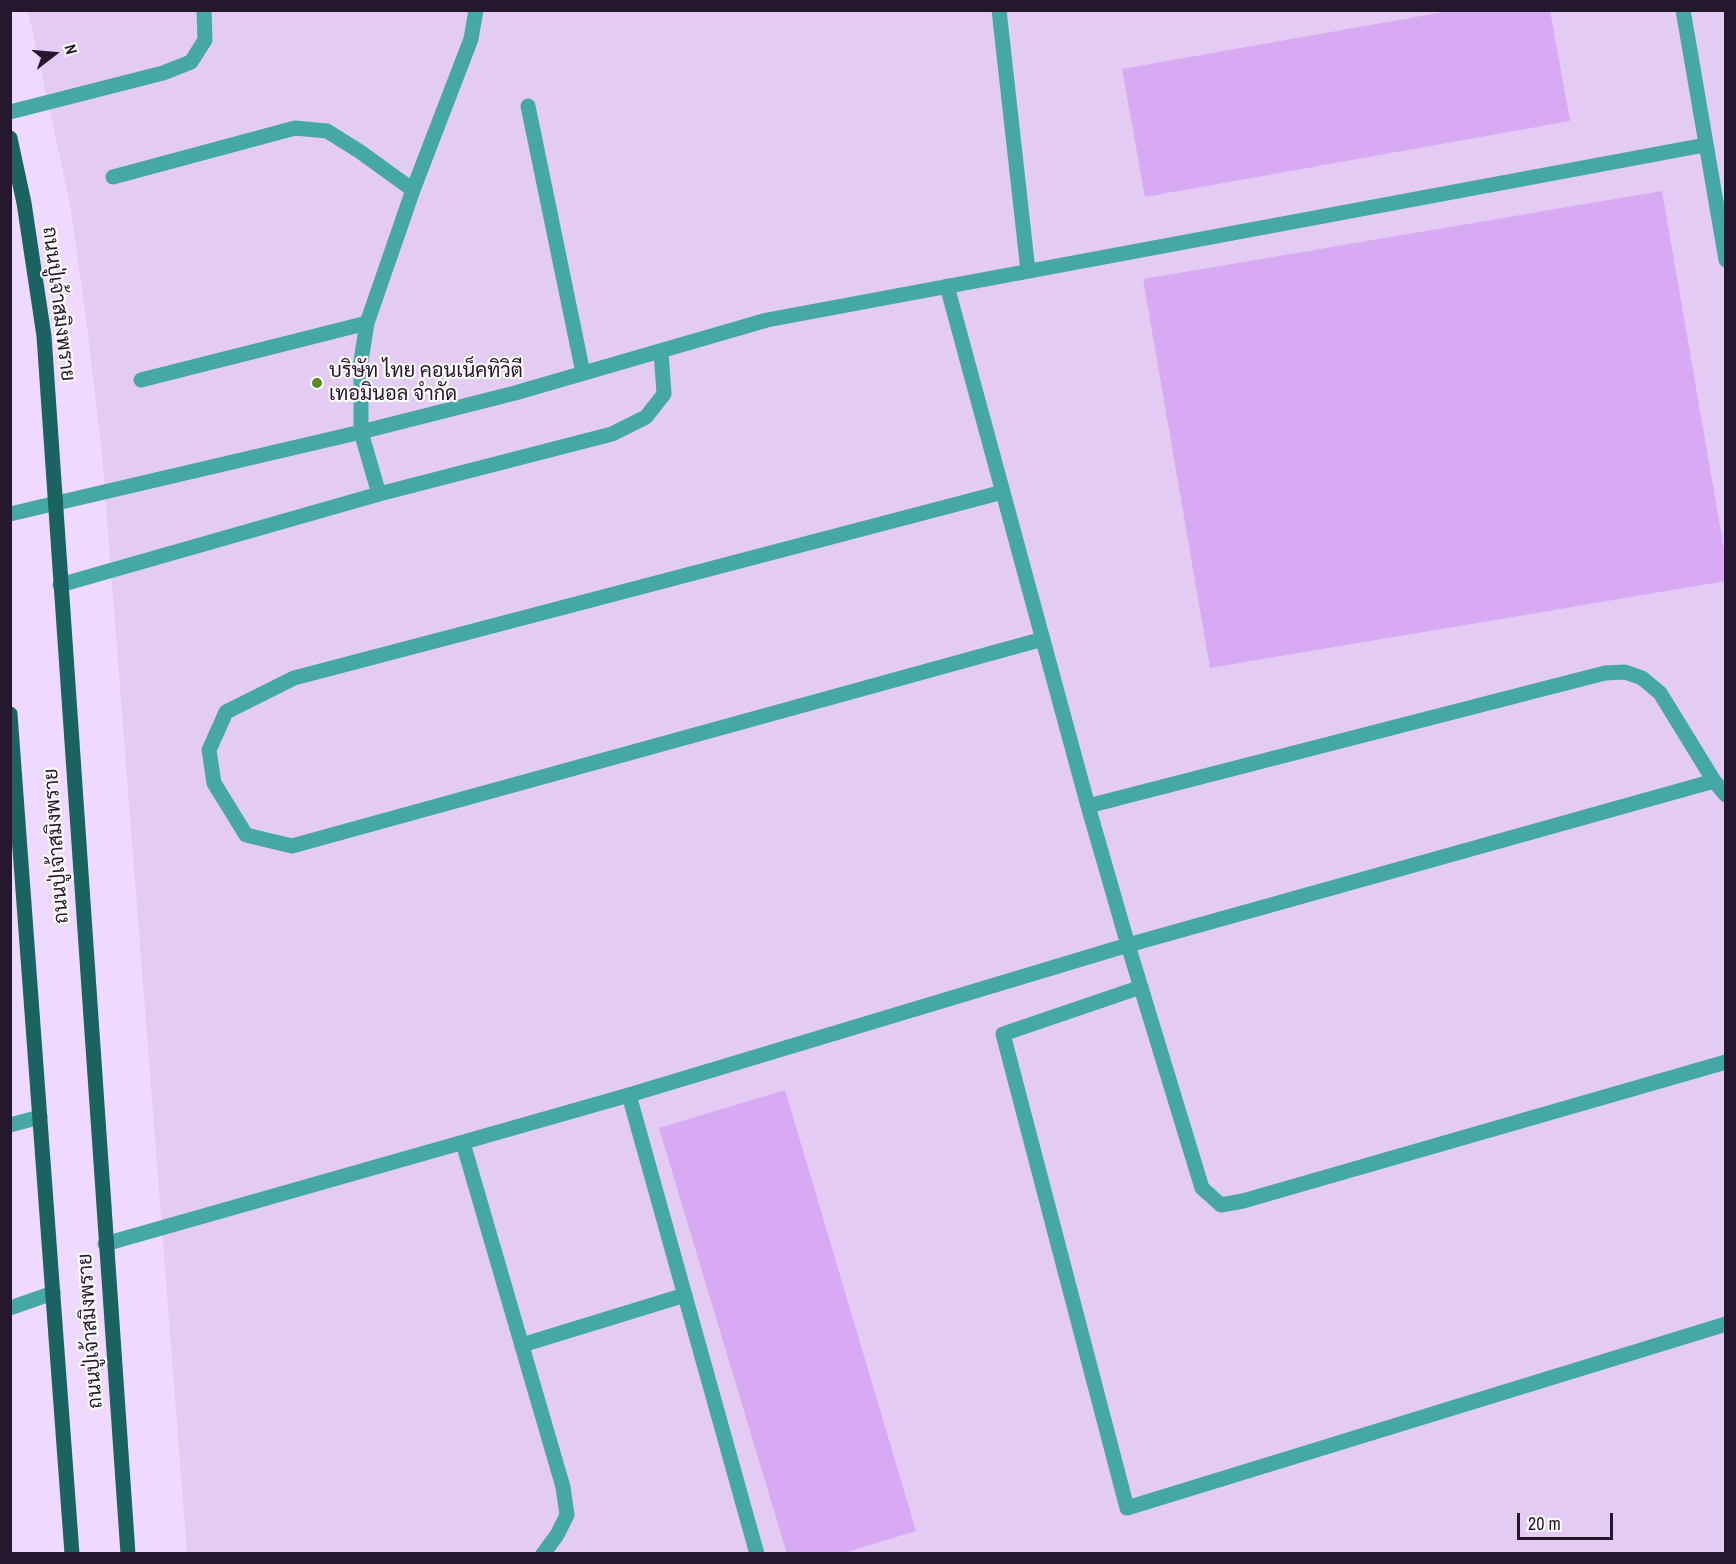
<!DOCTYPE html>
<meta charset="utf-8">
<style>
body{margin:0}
#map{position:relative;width:1736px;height:1564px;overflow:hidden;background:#f0d9fe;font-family:"Archivo Narrow",sans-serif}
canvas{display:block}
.frame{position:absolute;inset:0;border:12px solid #25172d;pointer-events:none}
.north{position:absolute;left:24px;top:24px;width:60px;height:60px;-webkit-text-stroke:4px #fff;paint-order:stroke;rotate:74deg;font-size:16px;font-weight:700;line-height:24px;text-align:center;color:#25172d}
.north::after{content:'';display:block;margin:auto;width:21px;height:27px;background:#25172d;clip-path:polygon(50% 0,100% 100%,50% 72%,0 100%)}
.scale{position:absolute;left:1517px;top:1513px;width:96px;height:27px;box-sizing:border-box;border:3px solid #25172d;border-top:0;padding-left:8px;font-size:18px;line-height:21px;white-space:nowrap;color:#25172d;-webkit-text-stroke:4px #fff;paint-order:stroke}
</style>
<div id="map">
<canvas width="1736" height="1564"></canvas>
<div class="frame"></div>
<div class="north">N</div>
<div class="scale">20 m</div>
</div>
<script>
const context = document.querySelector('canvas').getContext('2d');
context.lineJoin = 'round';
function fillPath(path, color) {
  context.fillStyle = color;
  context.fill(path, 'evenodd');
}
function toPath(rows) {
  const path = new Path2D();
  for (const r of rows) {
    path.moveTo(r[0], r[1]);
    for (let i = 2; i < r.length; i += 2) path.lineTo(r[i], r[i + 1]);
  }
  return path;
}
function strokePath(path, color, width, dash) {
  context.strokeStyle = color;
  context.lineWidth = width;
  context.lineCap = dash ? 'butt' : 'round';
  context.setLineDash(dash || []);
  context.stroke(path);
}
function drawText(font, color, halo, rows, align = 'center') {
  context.font = font + ' "Archivo Narrow",Sarabun,sans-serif';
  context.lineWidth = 4.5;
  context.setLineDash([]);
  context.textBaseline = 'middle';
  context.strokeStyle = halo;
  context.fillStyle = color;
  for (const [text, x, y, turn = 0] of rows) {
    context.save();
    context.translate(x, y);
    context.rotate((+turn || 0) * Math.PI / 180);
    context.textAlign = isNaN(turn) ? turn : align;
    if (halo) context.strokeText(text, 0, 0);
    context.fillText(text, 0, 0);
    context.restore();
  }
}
const built = toPath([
 [28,11,1725,11,1725,1553,187,1553,102,455,87,326,70,204]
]);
const building = toPath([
 [1455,10,1550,10,1570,121,1145,197,1122,69],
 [1662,191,1726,561,1726,581,1210,668,1143,279],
 [785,1090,916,1531,841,1554,787,1554,659,1128]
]);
const minor = toPath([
 [999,10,1028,271],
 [1683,10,1726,260],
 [528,106,583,373],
 [10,112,163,73,191,62,205,40,204,10],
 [113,177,295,128,327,131,359,151,413,190],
 [947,286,1088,806,1128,945,1714,781],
 [141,380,367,323],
 [1003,492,294,678,226,712,209,750,214,783,246,835,292,846,1043,639],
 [379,494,361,432,361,361,367,323,413,190,471,39,476,10],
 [10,514,361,432,515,393,767,320,1705,145],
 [60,585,379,494,612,434,646,417,664,394,661,351],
 [1088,806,1605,673,1625,672,1642,678,1660,693,1714,781,1726,795],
 [1141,987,1003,1034,1127,1508,1726,1324],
 [629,1095,1128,945,1202,1188,1221,1205,1243,1201,1726,1062],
 [10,1125,40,1117],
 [463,1143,563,1487,567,1515,557,1535,543,1554],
 [105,1244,629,1095,757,1554],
 [10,1308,53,1293],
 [522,1345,685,1295]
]);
const major = toPath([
 [10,138,24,203,44,336,128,1554],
 [10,714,72,1554]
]);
const markers = [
 [317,383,6,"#588b21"]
];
const streetNames = [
 ["ถนนปู่เจ้าสมิงพราย",58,304,83],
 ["ถนนปู่เจ้าสมิงพราย",57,846,-94],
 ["ถนนปู่เจ้าสมิงพราย",91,1331,-94]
];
const poiNames = [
 ["บริษัท ไทย คอนเน็คทิวิตี",329,372],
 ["เทอมินอล จำกัด",329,395]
];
fillPath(built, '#e4cbf4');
fillPath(building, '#d8aaf4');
strokePath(minor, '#46a8a5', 15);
strokePath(major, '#1b6361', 15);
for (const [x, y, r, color] of markers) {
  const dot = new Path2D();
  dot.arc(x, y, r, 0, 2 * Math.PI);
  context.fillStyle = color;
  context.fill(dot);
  strokePath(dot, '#fff', 2);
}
drawText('20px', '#25172d', '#fff', streetNames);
drawText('20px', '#25172d', '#fff', poiNames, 'left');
</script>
